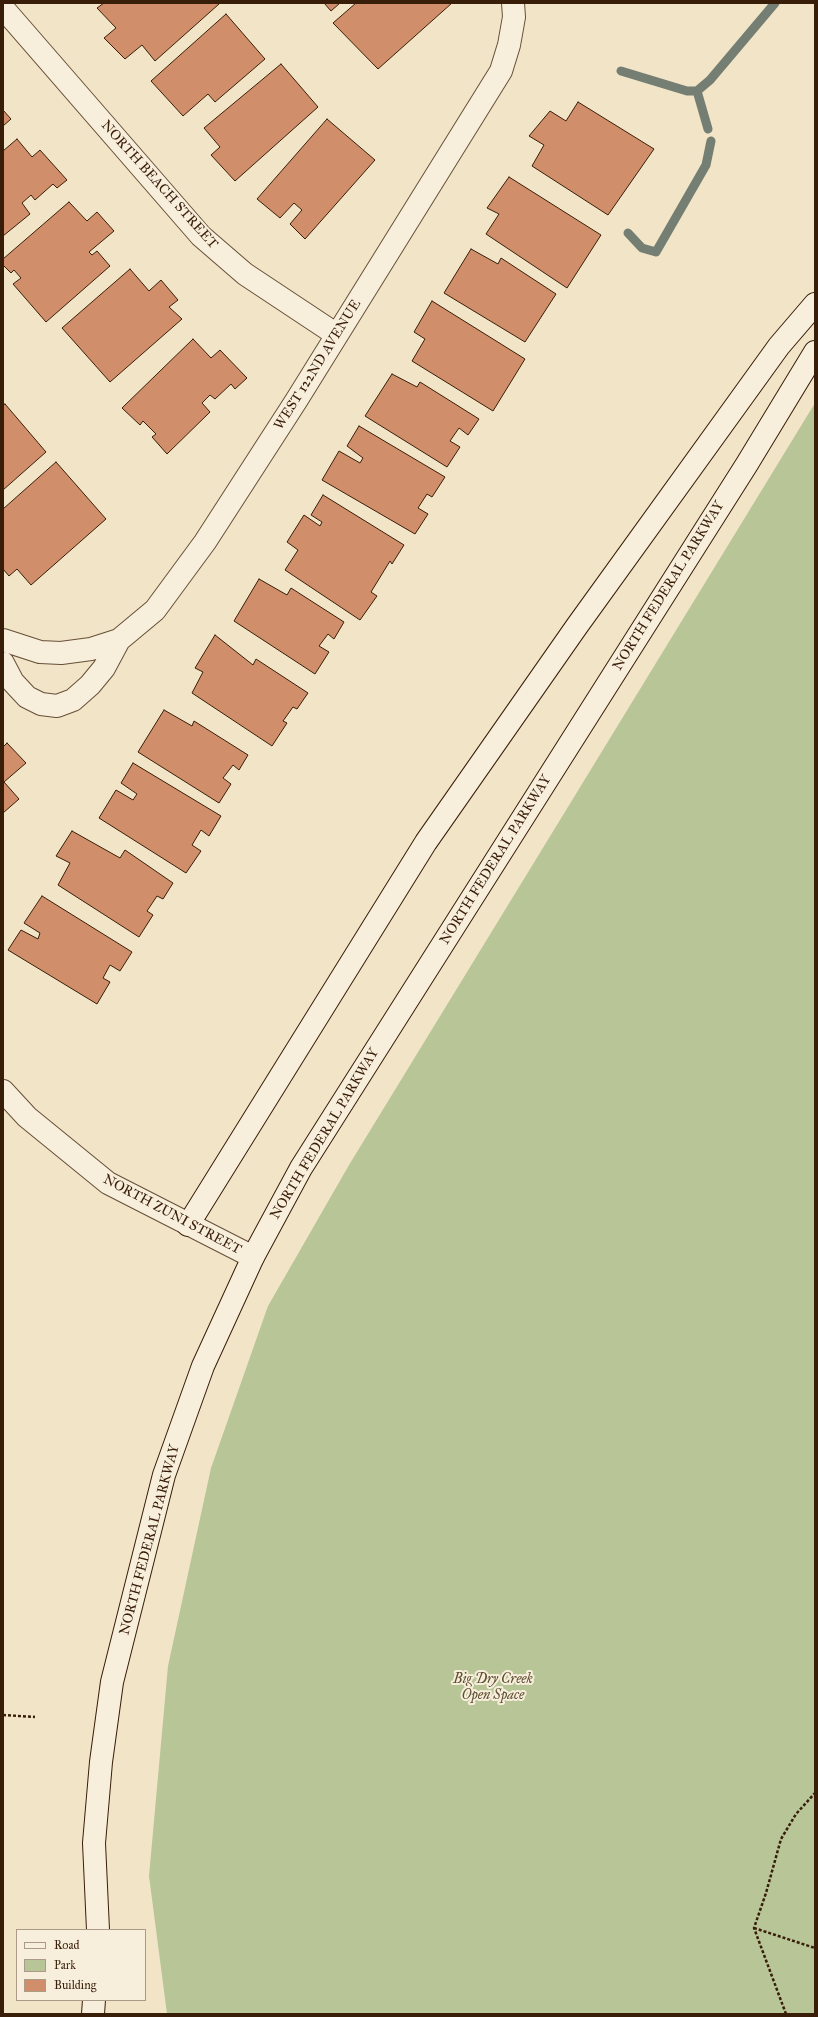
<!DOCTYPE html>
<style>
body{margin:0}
#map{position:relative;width:818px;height:2017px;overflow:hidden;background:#f2e5c7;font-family:"IM FELL Great Primer",serif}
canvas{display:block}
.frame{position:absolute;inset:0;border:4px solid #381d08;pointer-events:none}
.legend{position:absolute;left:16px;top:1929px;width:130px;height:72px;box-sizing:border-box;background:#f7eedb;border:1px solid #ab9a87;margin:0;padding:5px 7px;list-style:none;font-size:12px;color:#381d08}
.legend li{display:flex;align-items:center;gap:8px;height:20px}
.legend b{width:20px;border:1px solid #ab9a87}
</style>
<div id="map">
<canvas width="818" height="2017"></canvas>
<div class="frame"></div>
<ul class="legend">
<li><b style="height:5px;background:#f7eedb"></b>Road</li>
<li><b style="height:11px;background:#b8c597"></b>Park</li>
<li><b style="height:11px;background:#d08f6a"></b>Building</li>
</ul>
</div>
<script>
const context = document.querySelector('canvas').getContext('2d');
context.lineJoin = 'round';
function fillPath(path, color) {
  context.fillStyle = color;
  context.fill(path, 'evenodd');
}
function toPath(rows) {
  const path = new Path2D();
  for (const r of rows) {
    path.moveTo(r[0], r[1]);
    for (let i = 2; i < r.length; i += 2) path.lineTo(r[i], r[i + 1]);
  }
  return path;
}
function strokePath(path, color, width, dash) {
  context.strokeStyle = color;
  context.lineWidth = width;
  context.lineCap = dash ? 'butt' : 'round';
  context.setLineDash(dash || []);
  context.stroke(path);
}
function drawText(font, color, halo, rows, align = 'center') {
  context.font = font + ' "IM FELL Great Primer",serif';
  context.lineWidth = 4;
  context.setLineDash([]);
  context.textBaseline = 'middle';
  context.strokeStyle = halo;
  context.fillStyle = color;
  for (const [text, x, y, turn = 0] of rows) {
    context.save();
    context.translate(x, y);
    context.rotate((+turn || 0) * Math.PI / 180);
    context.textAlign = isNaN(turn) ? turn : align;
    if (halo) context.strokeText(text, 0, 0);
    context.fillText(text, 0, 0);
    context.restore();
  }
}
const green = toPath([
 [815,403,815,2014,167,2014,149,1876,168,1666,211,1468,268,1306,349,1165]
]);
const stream = toPath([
 [621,71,687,91,697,91,710,80,775,3],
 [697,91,708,129],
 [628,233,642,248,656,252,706,165,711,141]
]);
const building = toPath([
 [104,3,218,3,219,4,155,61,142,45,125,59,104,38,116,28,97,8,104,3],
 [324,3,340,3,331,11,324,3],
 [356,3,452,3,378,69,333,23,356,3],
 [226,14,265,59,215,102,208,94,183,116,151,81,226,14],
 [281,64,318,107,235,181,211,155,220,147,204,128,281,64],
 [578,102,654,149,608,215,532,166,544,145,529,136,550,111,566,121,578,102],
 [3,110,11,119,3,126,3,110],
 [327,119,375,160,305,239,290,224,302,210,294,203,280,218,257,199,327,119],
 [17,139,32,157,40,150,67,180,57,188,53,184,35,200,31,195,22,203,30,214,3,236,3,151,17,139],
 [509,177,601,235,567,288,486,234,499,214,487,208,509,177],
 [69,202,87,221,97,212,114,231,89,252,92,255,97,251,110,266,46,322,13,284,21,278,14,270,11,273,3,265,3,259,69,202],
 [471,249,498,264,501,258,556,294,525,342,444,293,471,249],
 [130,269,149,291,161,280,178,300,169,307,182,319,110,382,62,328,130,269],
 [432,301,525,359,493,411,412,361,425,339,414,332,432,301],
 [193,339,211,358,220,350,247,378,235,389,231,384,215,399,210,395,202,403,210,412,167,454,152,437,156,434,143,421,140,425,122,408,193,339],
 [392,374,417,387,420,382,479,419,468,435,459,428,450,441,460,447,447,467,365,416,392,374],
 [5,404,46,452,3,490,3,405,5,404],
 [359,426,445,477,432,497,427,494,418,508,428,514,415,534,322,480,339,451,360,463,363,458,347,446,359,426],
 [56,462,106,519,31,585,17,569,9,576,3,569,3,509,56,462],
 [323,495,404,545,392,564,390,561,371,592,377,596,360,620,285,570,298,550,287,542,304,515,320,526,322,522,311,515,323,495],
 [259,579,287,595,291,588,344,622,334,639,328,634,319,646,329,652,315,674,234,621,259,579],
 [215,635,253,665,256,659,308,693,297,709,293,707,283,721,287,723,272,746,192,693,203,672,195,668,215,635],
 [164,710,192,726,194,721,248,755,239,770,233,765,223,778,231,784,219,803,138,752,164,710],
 [7,743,26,763,4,782,19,799,3,813,3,747,7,743],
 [133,763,221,816,209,836,201,830,192,845,201,851,186,873,99,818,116,790,133,800,137,794,121,783,133,763],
 [72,831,120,858,125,850,173,883,163,899,157,896,147,911,153,915,139,937,58,885,70,863,56,856,72,831],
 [42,896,132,952,120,971,110,965,103,978,110,982,97,1004,8,950,21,930,38,939,40,933,24,923,42,896]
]);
const path = toPath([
 [3,1715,35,1717],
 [754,1928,815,1948],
 [786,2014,754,1928,766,1893,781,1839,796,1814,815,1793]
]);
const minor = toPath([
 [3,8,201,236,245,274,337,335],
 [3,640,40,652,61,653,91,649,119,640,155,610,205,542,296,401,501,71,509,45,514,17,513,3],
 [3,663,13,682,27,697,41,704,57,706,73,700,90,685,104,668,119,640]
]);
const tertiary = toPath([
 [3,1091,27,1117,108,1183,253,1257]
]);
const secondary = toPath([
 [188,1225,426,842,577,626,779,346,815,304],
 [98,1930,94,1843,101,1762,112,1682,164,1475,203,1366,253,1257,301,1168,747,464,815,352],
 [93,2014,94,2000]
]);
const streetNames = [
 ["NORTH BEACH STREET",159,185,48],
 ["WEST 122ND AVENUE",318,365,-58],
 ["NORTH FEDERAL PARKWAY",669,586,-58],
 ["NORTH FEDERAL PARKWAY",496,860,-58],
 ["NORTH FEDERAL PARKWAY",325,1134,-59],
 ["NORTH ZUNI STREET",172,1215,28],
 ["NORTH FEDERAL PARKWAY",150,1540,-75]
];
const parkNames = [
 ["Big Dry Creek",493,1680],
 ["Open Space",493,1696]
];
fillPath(green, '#b8c597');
strokePath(stream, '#747e72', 9);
fillPath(building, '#d08f6a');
strokePath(building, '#381d08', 1);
strokePath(minor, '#664f38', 24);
strokePath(tertiary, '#664f38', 24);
strokePath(secondary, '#381d08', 24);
strokePath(path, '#381d08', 2.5, [3, 2]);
strokePath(minor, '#f7eedb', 22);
strokePath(tertiary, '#f7eedb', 22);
strokePath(secondary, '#f7eedb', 22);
drawText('14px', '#381d08', '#f7eedb', streetNames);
drawText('italic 14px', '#5e4f33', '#f7eedb', parkNames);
</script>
